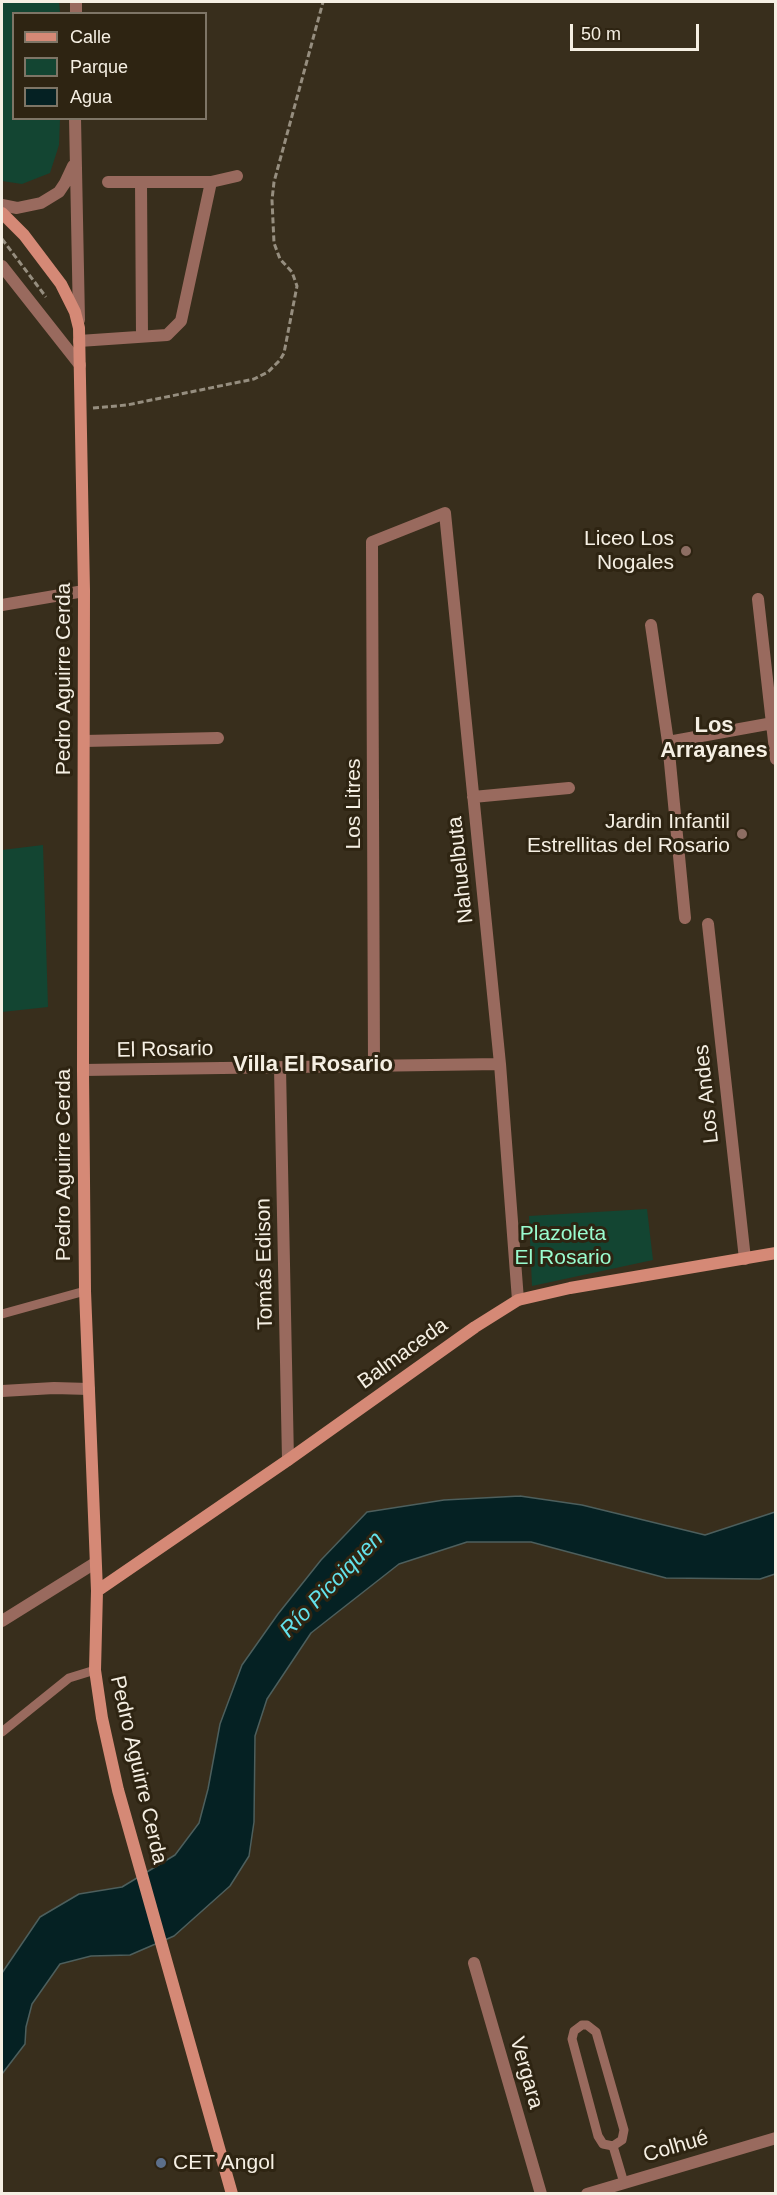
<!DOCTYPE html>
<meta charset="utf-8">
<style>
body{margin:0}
#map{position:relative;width:777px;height:2195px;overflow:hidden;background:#382e1c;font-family:Arial,sans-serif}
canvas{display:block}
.frame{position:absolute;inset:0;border:3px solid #f5efe3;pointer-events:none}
.legend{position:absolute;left:12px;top:12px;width:195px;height:108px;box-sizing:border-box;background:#2e2412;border:2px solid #7e7566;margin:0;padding:8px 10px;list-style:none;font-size:18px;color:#f5efe3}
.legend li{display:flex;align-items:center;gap:12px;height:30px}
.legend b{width:30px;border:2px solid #7e7566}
.scale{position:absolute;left:570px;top:24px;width:129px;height:27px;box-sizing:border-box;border:3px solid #f5efe3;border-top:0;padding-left:8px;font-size:18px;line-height:21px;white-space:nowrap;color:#f5efe3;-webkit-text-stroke:4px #2e2412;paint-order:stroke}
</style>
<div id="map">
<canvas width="777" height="2195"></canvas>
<div class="frame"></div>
<ul class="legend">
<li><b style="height:8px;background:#d58976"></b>Calle</li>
<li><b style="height:16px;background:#134532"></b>Parque</li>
<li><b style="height:16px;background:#052123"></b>Agua</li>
</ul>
<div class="scale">50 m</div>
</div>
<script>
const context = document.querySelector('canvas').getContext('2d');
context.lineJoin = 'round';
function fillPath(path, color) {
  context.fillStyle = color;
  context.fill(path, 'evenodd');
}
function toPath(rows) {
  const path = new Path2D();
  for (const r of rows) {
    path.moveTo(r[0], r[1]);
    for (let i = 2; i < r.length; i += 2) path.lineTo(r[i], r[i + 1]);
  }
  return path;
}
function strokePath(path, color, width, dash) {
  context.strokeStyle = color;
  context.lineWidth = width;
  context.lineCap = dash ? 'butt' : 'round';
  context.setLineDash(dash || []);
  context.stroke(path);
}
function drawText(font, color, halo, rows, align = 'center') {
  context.font = font + ' Arial,sans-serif';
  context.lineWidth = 6;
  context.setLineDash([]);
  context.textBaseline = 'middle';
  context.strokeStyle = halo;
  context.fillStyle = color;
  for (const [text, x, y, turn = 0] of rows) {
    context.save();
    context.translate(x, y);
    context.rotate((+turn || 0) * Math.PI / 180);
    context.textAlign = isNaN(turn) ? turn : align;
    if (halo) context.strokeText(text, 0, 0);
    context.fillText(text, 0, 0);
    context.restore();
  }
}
const green = toPath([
 [2,2,59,2,60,13,14,14,14,118,60,119,59,145,50,173,22,184,2,181],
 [43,845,48,1007,2,1012,2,850],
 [647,1209,653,1260,532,1286,529,1216]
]);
const water = toPath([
 [520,1496,582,1505,705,1535,775,1512,775,1574,760,1579,666,1578,531,1542,467,1542,399,1564,311,1633,267,1699,255,1736,254,1822,249,1856,230,1886,174,1936,130,1955,91,1956,60,1964,32,2004,26,2027,25,2044,2,2074,2,1973,40,1917,79,1894,122,1887,175,1855,199,1823,208,1789,220,1724,242,1665,278,1614,321,1560,367,1512,444,1500,520,1496]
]);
const path = toPath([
 [2,239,46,297],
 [93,408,127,405,254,379,268,372,280,360,284,353,297,286,292,272,280,259,274,243,272,200,274,182,323,2]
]);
const lane = toPath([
 [2,1314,85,1291],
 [2,1732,69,1678,95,1670],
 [582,2025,587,2025,596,2032,624,2130,622,2140,613,2146,603,2144,598,2136,572,2039,574,2031,582,2025],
 [613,2146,624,2183]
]);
const street = toPath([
 [76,14,76,2],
 [75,118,79,320],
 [108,182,211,182,237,176],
 [141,182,142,336],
 [2,205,17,208,41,203,59,192,65,183,73,166],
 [2,266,80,365],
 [79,341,167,335,181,321,211,182],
 [758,599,776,759],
 [2,605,84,591],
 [651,625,668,742,685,918],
 [84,741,218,738],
 [668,742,773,723],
 [473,797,569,788],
 [708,924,745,1259],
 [374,1066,372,542,445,513,500,1064,518,1300],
 [280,1068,288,1460],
 [83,1070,500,1064],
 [2,1391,54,1388,89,1389],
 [2,1621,95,1563],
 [474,1963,541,2194],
 [587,2194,776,2138]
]);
const secondary = toPath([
 [2,213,24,235,61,284,75,312,79,328,84,591,83,1070,85,1291,97,1591,95,1670,102,1718,118,1790,232,2194],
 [97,1591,288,1460,475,1327,518,1300,570,1288,776,1253]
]);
const markers = [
 [686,551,6,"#8d6e63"],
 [742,834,6,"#8d6e63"],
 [161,2163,6,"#5c6f8a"]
];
const poiNames = [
 ["Liceo Los",674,539],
 ["Nogales",674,563],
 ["Jardin Infantil",730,822],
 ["Estrellitas del Rosario",730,846],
 ["CET Angol",173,2163,"left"]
];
const streetNames = [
 ["Pedro Aguirre Cerda",64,679,-90],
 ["Los Litres",354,804,-90],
 ["Nahuelbuta",461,870,-96],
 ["El Rosario",165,1050,-1],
 ["Los Andes",707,1094,-96],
 ["Pedro Aguirre Cerda",64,1165,-90],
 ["Tomás Edison",265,1264,-91],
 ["Balmaceda",403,1354,-36],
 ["Pedro Aguirre Cerda",138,1770,77],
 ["Vergara",526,2073,74],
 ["Colhué",676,2147,-16]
];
const parkNames = [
 ["Plazoleta",563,1234],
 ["El Rosario",563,1258]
];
const neighbourhoodNames = [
 ["Los",714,726],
 ["Arrayanes",714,751],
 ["Villa El Rosario",313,1065]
];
const waterNames = [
 ["Río Picoiquen",332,1585,-46]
];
fillPath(green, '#134532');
fillPath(water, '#052123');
strokePath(water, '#4d5f5d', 1.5);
strokePath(path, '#968e7f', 3, [6, 3]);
strokePath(lane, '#996a5e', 9);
strokePath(street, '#996a5e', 12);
strokePath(secondary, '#d58976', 12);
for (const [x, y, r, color] of markers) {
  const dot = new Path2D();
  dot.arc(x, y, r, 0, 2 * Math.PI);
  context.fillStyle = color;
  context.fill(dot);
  strokePath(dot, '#2e2412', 2);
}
drawText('21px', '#f5efe3', '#2e2412', poiNames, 'right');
drawText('21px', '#f5efe3', '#2e2412', streetNames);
drawText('21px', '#99fccf', '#2e2412', parkNames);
drawText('bold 22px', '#f5efe3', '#2e2412', neighbourhoodNames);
drawText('italic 22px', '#63e2ec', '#2e2412', waterNames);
</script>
